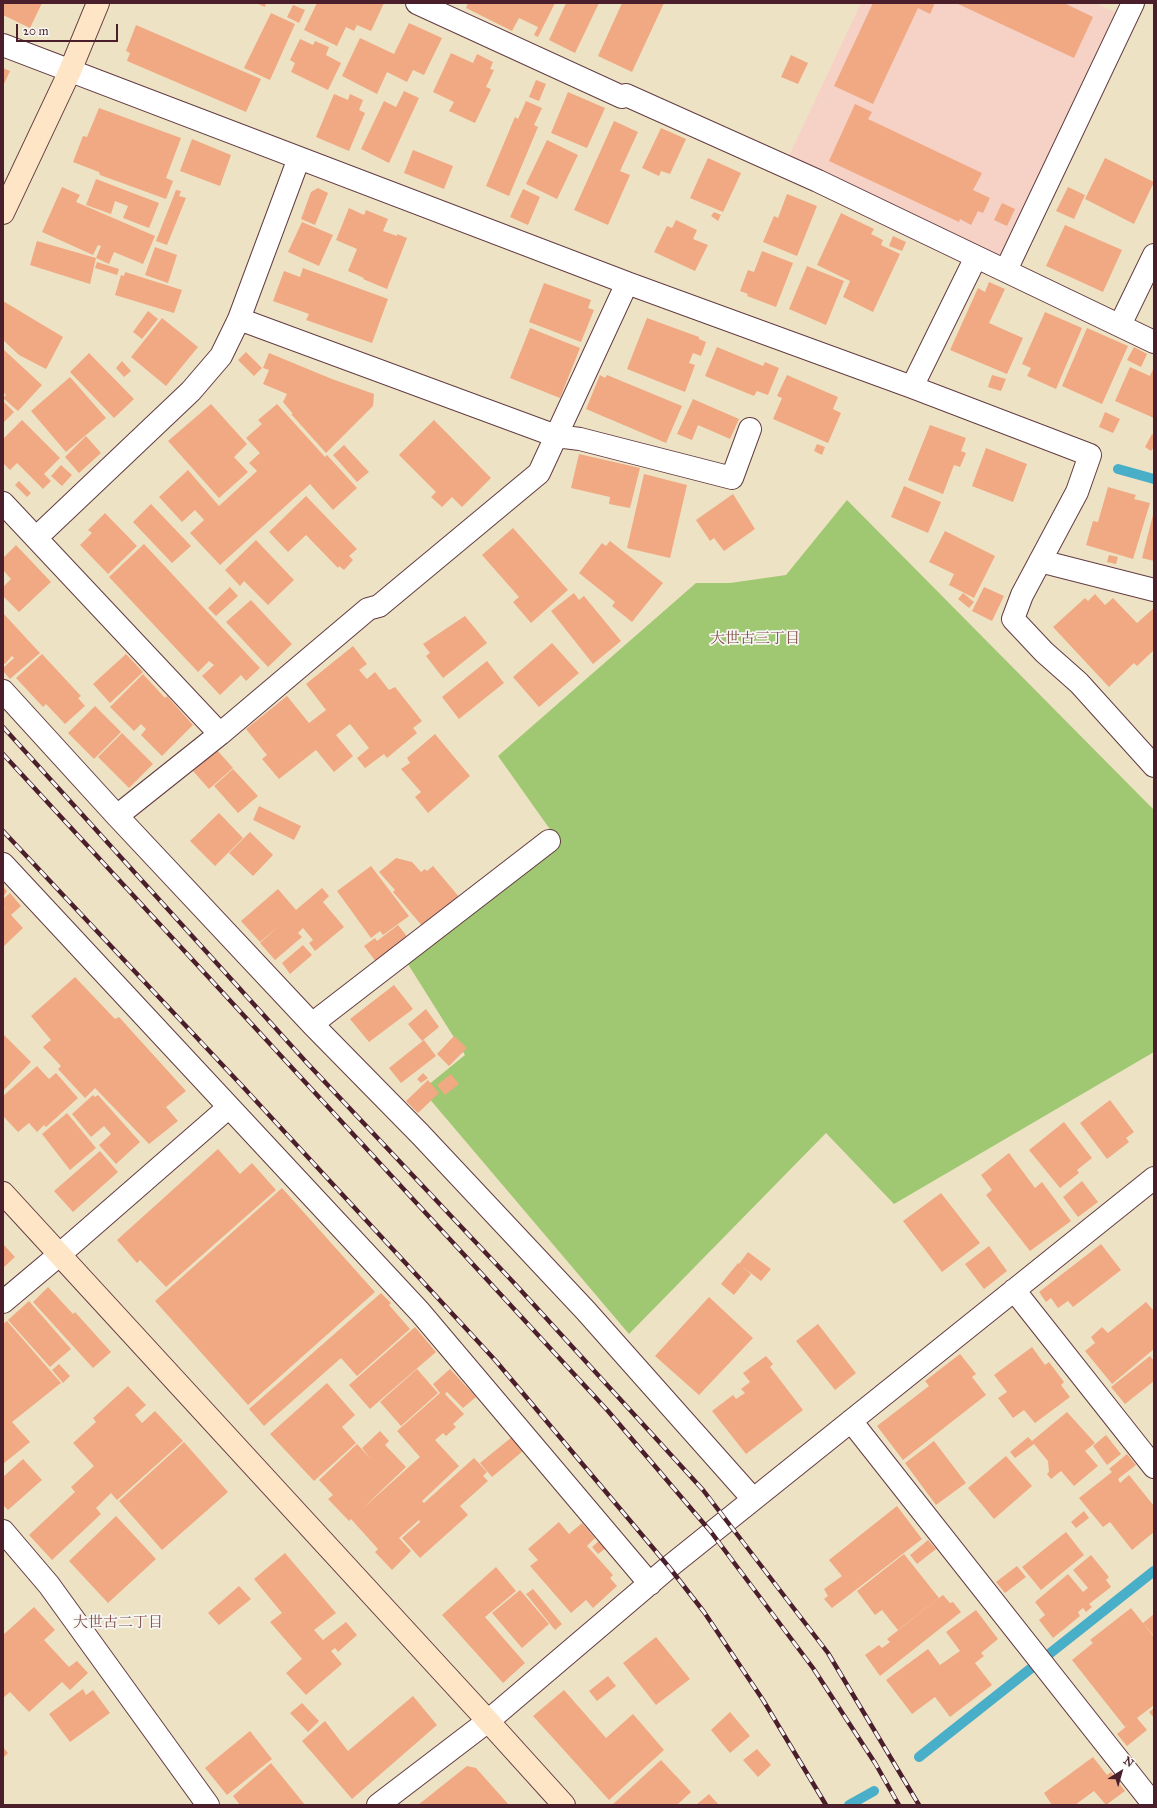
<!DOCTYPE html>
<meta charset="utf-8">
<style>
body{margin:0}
#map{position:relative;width:1157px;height:1808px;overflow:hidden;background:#eee2c5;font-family:"IM FELL Great Primer",serif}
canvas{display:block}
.frame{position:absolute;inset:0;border:4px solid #4a1f2b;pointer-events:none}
.north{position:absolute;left:1101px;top:1752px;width:40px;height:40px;-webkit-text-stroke:3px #f6f6f2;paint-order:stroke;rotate:37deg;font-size:11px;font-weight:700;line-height:16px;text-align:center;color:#4a1f2b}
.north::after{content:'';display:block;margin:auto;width:14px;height:18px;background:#4a1f2b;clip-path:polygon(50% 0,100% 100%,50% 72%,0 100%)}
.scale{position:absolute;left:16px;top:24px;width:102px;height:18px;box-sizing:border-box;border:2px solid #4a1f2b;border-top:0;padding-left:5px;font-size:12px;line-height:14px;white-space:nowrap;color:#4a1f2b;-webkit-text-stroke:3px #f6f6f2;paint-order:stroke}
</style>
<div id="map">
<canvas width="1157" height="1808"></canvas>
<div class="frame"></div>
<div class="north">N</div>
<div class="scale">20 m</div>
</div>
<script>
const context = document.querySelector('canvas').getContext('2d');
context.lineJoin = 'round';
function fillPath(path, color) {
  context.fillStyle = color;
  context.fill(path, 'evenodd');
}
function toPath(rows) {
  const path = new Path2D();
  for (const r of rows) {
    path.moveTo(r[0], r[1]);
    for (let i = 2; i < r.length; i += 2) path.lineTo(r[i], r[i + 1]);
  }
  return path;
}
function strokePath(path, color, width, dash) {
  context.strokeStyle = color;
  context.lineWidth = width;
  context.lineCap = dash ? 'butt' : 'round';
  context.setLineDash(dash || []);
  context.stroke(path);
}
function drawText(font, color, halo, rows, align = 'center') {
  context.font = font + ' "IM FELL Great Primer","Noto Serif JP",serif';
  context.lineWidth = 3.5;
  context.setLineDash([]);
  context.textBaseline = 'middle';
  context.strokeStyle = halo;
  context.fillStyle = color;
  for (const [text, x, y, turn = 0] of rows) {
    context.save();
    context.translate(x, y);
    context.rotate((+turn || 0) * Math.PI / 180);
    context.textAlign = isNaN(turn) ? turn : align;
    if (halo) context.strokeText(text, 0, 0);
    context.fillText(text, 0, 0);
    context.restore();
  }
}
const built = toPath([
 [861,3,1095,3,1115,12,999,257,788,158]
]);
const green = toPath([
 [847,500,1154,810,1154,1052,894,1204,826,1133,629,1334,422,1090,465,1055,406,961,559,842,498,756,696,583,730,583,786,575]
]);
const stream = toPath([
 [1118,469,1154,479],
 [919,1757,1154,1571],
 [849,1805,874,1791]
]);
const building = toPath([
 [3,3,42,3,30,28,3,15],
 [256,3,266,3,265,7],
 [317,3,384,3,371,31,357,25,354,31,346,27,337,46,304,30],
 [468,3,555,3,538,37,534,35,538,27,519,18,512,31,466,8],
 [566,3,599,3,575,53,549,40],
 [622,3,664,3,632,72,598,56],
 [873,3,935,3,930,14,918,8,873,104,834,86],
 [956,3,1064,3,1093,17,1074,58],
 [293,5,305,10,299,23,287,17],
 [271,13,295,24,270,80,244,68],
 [409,23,442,38,424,75,413,70,407,82,387,72,377,94,342,76,360,38,394,54],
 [136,25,261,79,246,112,127,61,130,53,126,51],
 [300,39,313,45,315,41,329,47,326,55,341,63,328,90,291,72,295,63,290,60],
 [451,53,473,63,477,54,493,62,490,69,494,70,486,87,491,89,475,123,449,111,454,102,433,92],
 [791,55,808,63,798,84,781,77],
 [3,68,10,71,3,86],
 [536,80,546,84,539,101,529,97],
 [404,91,419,98,389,163,361,149,384,101,396,107],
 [568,92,605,108,587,148,551,133],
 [334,94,348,100,350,94,363,100,359,110,365,113,349,151,316,137],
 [526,101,542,108,534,125,538,127,509,196,486,186,515,117,518,119],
 [855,104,872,112,868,119,982,173,973,190,990,198,983,213,978,211,971,225,960,219,959,222,829,161],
 [99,108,181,138,166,178,173,181,166,199,100,175,99,172,73,162,83,136,87,137],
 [614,121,638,132,620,171,630,175,608,225,574,210],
 [661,128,686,139,670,174,661,171,659,176,642,168],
 [192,139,231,155,220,186,180,171],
 [547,140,578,155,557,199,526,184],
 [413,150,453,166,444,189,404,173],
 [708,158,741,173,723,212,690,198],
 [1105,158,1154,182,1134,224,1085,199],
 [96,179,159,203,149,228,123,218,128,206,115,201,111,214,86,205],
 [62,187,80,195,76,202,155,236,143,264,114,252,109,264,96,258,101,246,98,245,93,255,42,232],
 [1068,187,1085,195,1074,219,1056,211],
 [318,188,328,193,315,225,301,219,311,192],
 [523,189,540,197,528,225,510,217],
 [176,190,181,191,179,196,186,198,167,245,156,241],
 [787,194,817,206,797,256,763,242,774,216,778,218],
 [1002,203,1015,209,1007,226,994,220],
 [349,208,364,215,366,210,388,219,383,231,397,236,397,234,407,238,387,289,363,279,364,278,348,271,357,249,336,240],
 [714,212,721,215,718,221,711,216],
 [841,213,874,229,871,234,883,240,881,245,900,254,873,312,843,297,850,281,817,265],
 [676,220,697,230,693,239,708,245,695,271,654,252,667,226,672,228],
 [302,222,333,235,319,266,288,252],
 [1065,225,1122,250,1103,292,1046,266],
 [893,236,906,242,902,251,889,246],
 [37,241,96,258,90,284,30,265],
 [155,247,177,255,168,283,145,275],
 [762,251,793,263,776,307,747,296,748,294,740,291,748,270,754,272],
 [97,262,119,269,117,275,95,268],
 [807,266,844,281,826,325,789,309],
 [303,268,388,299,372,343,306,320,309,314,273,301,284,271,300,277],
 [125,272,182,290,174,313,115,295,121,275,124,276],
 [989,282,1005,289,989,323,1023,338,1007,374,950,350,978,288,985,292],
 [544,283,591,300,588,308,594,310,581,342,529,322],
 [3,301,63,337,46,369,19,355,3,340],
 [148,311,158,319,142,339,133,332],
 [1045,312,1082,328,1056,389,1027,376,1031,368,1022,364],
 [162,318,198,347,166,386,131,357],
 [647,318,699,337,699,339,706,342,701,356,693,353,689,363,695,365,685,392,627,369],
 [530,328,580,348,560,398,510,378],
 [1087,328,1128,346,1102,404,1062,386],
 [717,347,763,366,765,362,779,368,768,395,757,391,754,396,705,376],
 [1134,347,1147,354,1141,367,1127,360],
 [3,349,42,385,18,411,3,398,6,395,3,392],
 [246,352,262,368,254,376,238,360],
 [89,353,134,399,114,418,70,372],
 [269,353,332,379,374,394,373,406,326,453,291,414,293,414,283,402,287,394,263,384,269,370,263,368],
 [122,361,131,371,124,377,116,368],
 [1130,367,1150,376,1154,367,1154,418,1115,401],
 [600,375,605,378,607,375,682,406,666,443,586,409],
 [787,375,838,397,833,409,841,413,828,443,773,419,782,398,777,396],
 [992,375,1006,379,1001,391,988,387],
 [70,377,106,418,66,452,31,411],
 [693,399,739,419,730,439,698,425,692,440,677,434],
 [3,401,14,412,3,423],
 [211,404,247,444,234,457,248,472,219,498,168,441],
 [277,404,325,457,327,455,357,488,333,510,310,484,220,565,190,533,204,520,195,510,182,522,159,497,188,470,219,506,257,471,249,463,260,453,246,438,262,424,258,420],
 [1105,412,1120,419,1113,433,1099,427],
 [22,420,60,458,44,474,51,481,43,489,17,463,10,470,3,463,3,439],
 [434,420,491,478,462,507,452,497,442,507,431,497,436,492,399,455],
 [930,425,966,438,961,451,966,453,960,467,954,465,943,494,908,480],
 [1152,434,1154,435,1154,447,1151,451,1145,447],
 [86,436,101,453,79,473,65,457],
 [817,444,825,447,822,455,814,451],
 [344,445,369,472,357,482,333,455],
 [986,448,1027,464,1013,502,972,486],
 [579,454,640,468,630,508,609,504,610,497,571,488],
 [61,465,72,475,62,486,51,476],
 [644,474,687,485,670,558,627,548],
 [19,481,31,493,27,497,15,485],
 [904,486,941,502,928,533,891,517],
 [1108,487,1136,495,1134,499,1150,503,1133,559,1086,545,1093,521,1098,522],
 [733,494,755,529,724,551,714,538,710,541,696,520],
 [306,496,357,549,349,556,353,560,344,570,339,566,338,568,306,535,288,552,269,532],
 [151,504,191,546,172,563,133,522],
 [105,513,137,546,108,574,80,545,92,533,88,530],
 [1153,515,1154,515,1154,561,1142,558],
 [513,528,568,590,531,623,513,602,519,597,482,555],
 [945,531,995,556,974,598,949,585,954,574,929,562],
 [256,540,294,580,268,605,244,581,240,586,225,570],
 [610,541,663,583,632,622,612,606,615,602,579,573,602,543,606,546],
 [144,544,260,668,246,681,241,675,220,695,202,676,214,665,209,661,198,672,109,577],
 [16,545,51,582,19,612,3,596,3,587,11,579,3,570,3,558],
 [1109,555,1118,557,1116,564,1107,562],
 [230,587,238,596,216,616,208,608],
 [984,587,1004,596,992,621,972,611],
 [574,593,579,600,584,596,621,641,593,664,551,611],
 [963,593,974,602,969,608,958,599],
 [1095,594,1105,605,1113,598,1137,623,1154,608,1154,650,1137,666,1134,663,1109,687,1053,627,1085,598,1088,601],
 [251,600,292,644,268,667,226,622],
 [3,613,40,653,10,679,3,671,3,668,14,658,12,656,5,664,3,662],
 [465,616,487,643,443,678,426,656,430,653,423,644],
 [552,643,579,673,539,707,513,677],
 [353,646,367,664,359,670,367,679,375,672,389,690,395,687,422,721,413,728,417,733,387,758,384,754,365,768,357,758,369,748,350,724,336,735,353,756,334,772,316,750,279,779,262,759,267,755,246,729,287,696,309,723,326,710,306,684],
 [42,654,81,696,78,698,85,706,65,724,46,704,43,707,16,678],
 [126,654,143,672,110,703,93,684],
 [487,661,504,683,459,719,442,697],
 [143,674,165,698,167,696,193,725,162,756,141,735,146,729,141,724,134,731,110,707],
 [95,706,121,732,94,759,68,733],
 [122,733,153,764,129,788,98,757],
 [435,734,470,776,428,813,415,797,421,792,401,769,410,763,407,758],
 [217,750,233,768,209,789,193,771],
 [233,769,258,796,238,813,214,786],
 [259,806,301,826,294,840,253,820],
 [219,813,243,838,215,866,190,841],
 [250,832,273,855,253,876,229,853],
 [396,858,412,862,421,872,425,869,427,871,433,866,460,898,424,928,393,892,395,890,379,872],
 [371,866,409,916,383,935,380,931,371,938,337,891],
 [3,887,7,891,3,897],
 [322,888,329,896,323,902,344,927,315,951,309,943,313,940,303,928,298,933,302,937,275,960,260,943,279,926,260,942,241,921,278,889,296,910],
 [10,893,21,906,11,915,23,928,3,947,3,906,6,909,3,905,3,899],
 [398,925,409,939,377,963,364,946,375,938,377,941],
 [303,945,312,955,290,974,282,963],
 [75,977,115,1019,119,1017,186,1091,166,1107,178,1121,149,1144,95,1088,85,1098,58,1069,61,1066,43,1047,51,1040,31,1016],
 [394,985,413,1009,369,1042,350,1019],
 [426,1009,439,1027,422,1041,408,1024],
 [3,1034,31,1062,3,1091],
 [454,1036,467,1048,449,1066,437,1054],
 [424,1040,436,1056,401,1083,389,1068],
 [37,1066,49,1079,56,1073,78,1098,46,1127,44,1125,37,1132,29,1123,18,1132,3,1116,3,1096],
 [423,1073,428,1078,421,1083,417,1079],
 [451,1074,459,1084,445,1095,437,1085],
 [428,1080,439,1093,418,1113,406,1101],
 [93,1095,95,1097,98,1095,140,1142,116,1164,99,1145,111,1134,104,1126,91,1137,72,1114],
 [1110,1100,1134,1132,1126,1138,1129,1142,1107,1159,1080,1123],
 [67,1113,96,1148,70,1170,42,1134],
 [1064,1122,1092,1158,1077,1170,1079,1173,1060,1188,1029,1150],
 [218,1149,240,1174,252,1163,276,1190,166,1287,140,1260,137,1263,117,1240],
 [100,1151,118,1172,73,1212,54,1191],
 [1009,1153,1035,1188,1042,1182,1071,1221,1030,1251,986,1195,992,1190,981,1175],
 [1082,1181,1098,1202,1078,1217,1063,1197],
 [282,1188,375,1292,248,1405,155,1301],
 [941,1193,980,1243,942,1272,903,1221],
 [3,1244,15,1257,3,1268],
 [1101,1244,1121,1270,1073,1307,1068,1301,1058,1308,1051,1298,1046,1302,1039,1292],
 [989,1246,1007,1271,984,1289,965,1264],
 [748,1252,771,1269,761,1281,739,1264],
 [738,1263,751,1274,734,1295,721,1284],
 [48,1287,73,1314,75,1312,111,1352,93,1368,33,1302],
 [381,1293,391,1303,389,1305,410,1329,357,1376,341,1358,264,1426,249,1409],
 [709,1297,753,1338,699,1395,655,1356],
 [29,1301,71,1349,50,1367,8,1320],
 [1146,1302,1154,1311,1154,1349,1112,1384,1085,1351,1095,1343,1091,1337,1102,1327,1108,1333],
 [7,1321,61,1383,12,1422,30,1442,3,1464,3,1324],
 [818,1324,856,1373,835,1390,796,1341],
 [415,1327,436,1352,370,1409,349,1385],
 [1032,1347,1045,1365,1049,1362,1064,1382,1061,1385,1070,1397,1035,1423,1024,1410,1013,1418,998,1398,1007,1392,994,1375],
 [960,1354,976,1374,972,1377,986,1395,903,1460,877,1426,929,1386,925,1381],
 [766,1356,773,1364,770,1367,803,1410,746,1454,712,1411,733,1395,736,1399,745,1393,741,1389,750,1382,743,1373],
 [1150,1356,1154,1361,1154,1381,1125,1404,1111,1387],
 [59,1364,70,1376,63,1383,52,1370],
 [417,1369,438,1393,401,1426,380,1402],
 [450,1369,476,1397,463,1408,447,1392,445,1394,464,1414,453,1424,456,1427,446,1436,443,1433,435,1440,459,1466,422,1501,424,1503,474,1458,487,1472,483,1476,488,1481,460,1506,468,1515,420,1558,402,1538,420,1522,419,1520,399,1538,411,1551,392,1570,375,1552,378,1549,351,1519,349,1521,328,1499,333,1495,319,1480,357,1444,371,1459,362,1448,380,1431,389,1441,385,1445,406,1467,361,1510,420,1457,397,1431,440,1393,433,1384],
 [327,1383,355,1415,342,1427,356,1443,314,1481,270,1434],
 [128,1386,146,1405,135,1415,142,1423,155,1411,183,1441,117,1500,111,1493,96,1508,101,1514,52,1560,29,1535,75,1492,71,1487,94,1466,73,1443,96,1422,93,1418],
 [1067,1412,1095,1443,1085,1451,1098,1466,1074,1486,1061,1471,1051,1479,1047,1474,1049,1472,1048,1461,1034,1444,1015,1458,1010,1452,1028,1437,1032,1441],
 [1106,1435,1121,1454,1107,1465,1093,1446],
 [512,1437,523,1451,492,1477,480,1463],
 [934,1441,966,1483,936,1505,905,1463],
 [184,1442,228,1492,162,1550,119,1501],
 [1127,1454,1136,1465,1118,1479,1120,1483,1129,1475,1154,1506,1154,1532,1132,1550,1110,1522,1103,1527,1079,1498,1112,1472,1109,1469],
 [1006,1456,1032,1486,994,1519,968,1488],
 [23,1459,42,1480,8,1510,3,1505,3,1477],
 [897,1506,922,1539,832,1608,824,1599,828,1596,824,1589,842,1576,829,1560],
 [1084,1511,1089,1518,1076,1528,1071,1522],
 [116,1516,156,1559,108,1603,69,1561],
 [559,1522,569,1534,582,1523,595,1538,587,1546,613,1575,610,1578,617,1586,593,1608,586,1600,571,1613,530,1566,538,1560,528,1549],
 [1066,1532,1084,1555,1041,1590,1022,1567],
 [928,1540,936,1549,917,1564,910,1555],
 [599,1541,606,1548,598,1554,592,1547],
 [285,1553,336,1613,314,1630,323,1640,346,1622,357,1635,338,1652,335,1648,331,1651,342,1664,306,1695,286,1673,302,1659,270,1622,282,1613,254,1579],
 [904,1554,939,1598,898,1630,882,1610,875,1615,857,1591],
 [1091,1555,1109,1577,1106,1580,1111,1587,1089,1604,1092,1607,1086,1612,1083,1608,1078,1612,1080,1616,1053,1638,1039,1620,1045,1615,1035,1602,1068,1574,1083,1592,1088,1588,1073,1570],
 [1017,1566,1026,1577,1005,1593,996,1582],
 [496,1567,516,1591,485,1617,525,1663,503,1683,442,1615],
 [239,1586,251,1599,219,1625,208,1613],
 [533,1589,562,1624,555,1630,526,1594],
 [520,1590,549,1624,522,1648,492,1613],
 [943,1595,950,1603,953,1602,961,1612,880,1676,865,1655,879,1645,882,1648,890,1642,887,1639],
 [34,1607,55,1630,44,1640,69,1667,77,1661,88,1673,70,1690,62,1682,29,1712,10,1692,3,1698,3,1635],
 [1131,1608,1154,1637,1154,1705,1137,1718,1147,1730,1127,1746,1117,1734,1128,1725,1125,1727,1072,1660,1093,1643,1090,1640],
 [976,1610,998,1639,981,1653,984,1656,975,1663,992,1685,950,1717,935,1697,912,1714,886,1680,928,1649,940,1665,960,1651,946,1632],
 [1154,1614,1154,1636,1143,1623],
 [656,1637,690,1679,656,1705,623,1663],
 [608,1676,616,1686,597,1701,589,1691],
 [83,1689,86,1695,93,1690,110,1713,70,1742,49,1714],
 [564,1690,606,1738,633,1714,664,1750,609,1800,533,1716],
 [413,1696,437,1725,352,1799,302,1741,325,1721,348,1751],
 [302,1703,319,1721,308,1732,290,1713],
 [1154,1708,1154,1718,1149,1712],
 [730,1712,750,1736,730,1753,711,1730],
 [250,1731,272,1759,227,1795,205,1768],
 [3,1747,8,1753,3,1758],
 [757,1749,771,1765,758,1777,743,1760],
 [1093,1757,1107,1775,1111,1772,1125,1791,1106,1805,1094,1791,1075,1805,1052,1805,1044,1793],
 [661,1760,691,1792,677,1805,612,1805],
 [271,1763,297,1795,305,1805,240,1805,233,1796],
 [467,1766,476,1768,509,1805,418,1805],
 [709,1794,719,1805,696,1805]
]);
const street = toPath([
 [417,3,622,97,626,95,818,181,1154,342],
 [3,45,627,283,539,473,379,606,368,609,220,734,117,816],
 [1006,270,1133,3],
 [627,283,912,387,1090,455,1077,492,1022,595,1013,619,1044,652,1079,683,1154,766],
 [239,319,556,436,580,439,732,478,750,429],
 [1120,325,1154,255],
 [912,387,976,257],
 [3,503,220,734],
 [36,538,191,391,221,356,239,319,299,158],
 [1040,561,1154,590],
 [3,691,117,816,312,1024,420,1134,586,1311,753,1499],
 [3,864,420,1312,650,1584],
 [312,1024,549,841],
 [1014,1290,1154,1467],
 [3,1302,59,1255,229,1107],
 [851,1421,1154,1805],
 [3,1531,49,1585,208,1805],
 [378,1805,488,1721,669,1567,1154,1178]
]);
const secondary = toPath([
 [3,213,70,71,98,3],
 [3,1193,488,1721,564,1805]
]);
const rail = toPath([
 [3,727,307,1063,515,1284,703,1490,828,1653,919,1805],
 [3,754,608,1411,711,1532,813,1668,875,1763,899,1805],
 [3,831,245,1089,495,1360,669,1567,704,1612,763,1700,826,1805]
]);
const neighbourhoodNames = [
 ["大世古三丁目",755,639],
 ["大世古二丁目",118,1623]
];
fillPath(built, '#f6d1c5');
fillPath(green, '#a0c771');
strokePath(stream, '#49aec8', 10);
fillPath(building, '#f0a983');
strokePath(street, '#633c42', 24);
strokePath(secondary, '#633c42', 24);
strokePath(street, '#fff', 22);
strokePath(secondary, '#fde5c5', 22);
strokePath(rail, '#4a1f2b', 4.5);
strokePath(rail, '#f6f6f2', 3, [9]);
drawText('15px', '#844f4a', '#f6f6f2', neighbourhoodNames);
</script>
